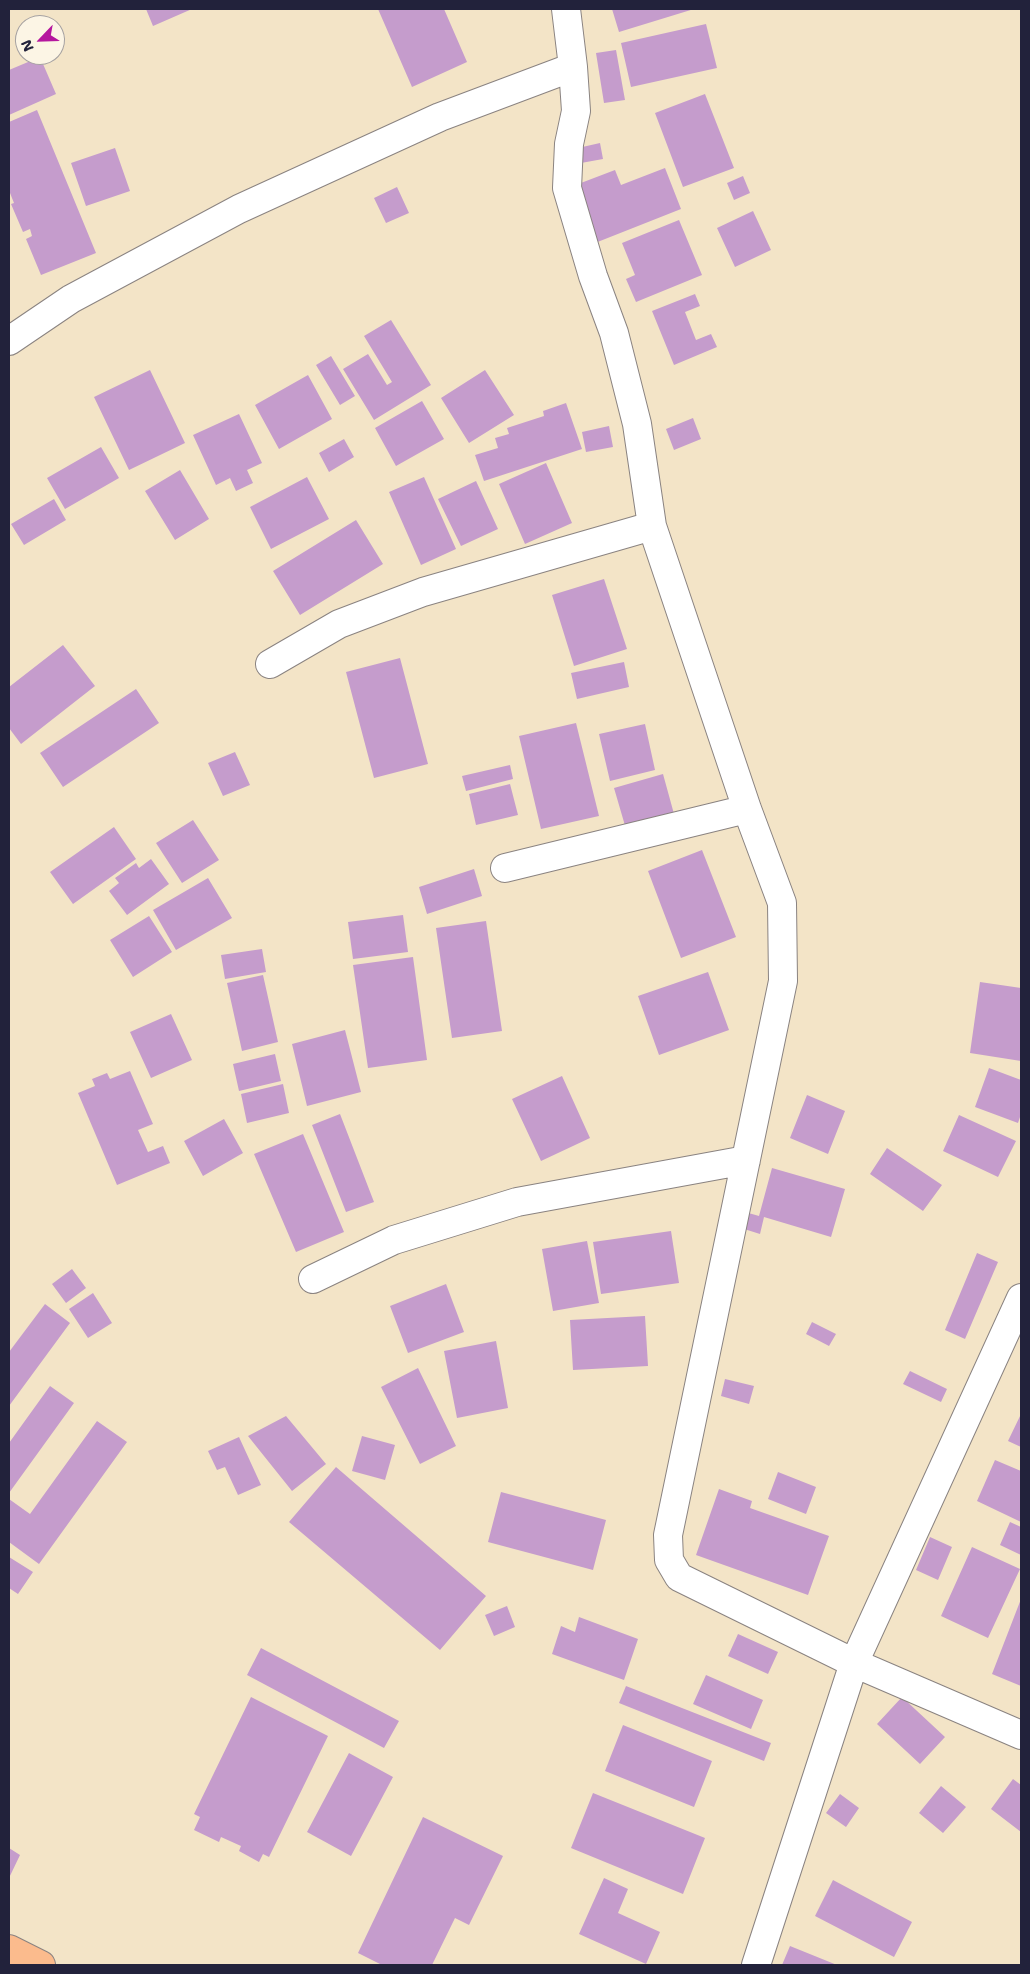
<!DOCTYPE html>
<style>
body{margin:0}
#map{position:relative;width:1030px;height:1974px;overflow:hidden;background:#f3e4c7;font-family:"Shantell Sans",sans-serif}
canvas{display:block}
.frame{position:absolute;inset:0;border:10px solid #22223b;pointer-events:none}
.north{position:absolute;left:15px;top:15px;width:50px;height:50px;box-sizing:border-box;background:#fcf5e5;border:1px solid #a5a1a1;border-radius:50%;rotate:246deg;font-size:14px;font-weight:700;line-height:20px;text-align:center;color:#22223b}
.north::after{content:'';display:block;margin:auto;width:18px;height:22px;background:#b5179e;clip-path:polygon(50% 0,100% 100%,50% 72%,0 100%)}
</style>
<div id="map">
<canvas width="1030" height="1974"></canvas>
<div class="frame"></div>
<div class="north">N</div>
</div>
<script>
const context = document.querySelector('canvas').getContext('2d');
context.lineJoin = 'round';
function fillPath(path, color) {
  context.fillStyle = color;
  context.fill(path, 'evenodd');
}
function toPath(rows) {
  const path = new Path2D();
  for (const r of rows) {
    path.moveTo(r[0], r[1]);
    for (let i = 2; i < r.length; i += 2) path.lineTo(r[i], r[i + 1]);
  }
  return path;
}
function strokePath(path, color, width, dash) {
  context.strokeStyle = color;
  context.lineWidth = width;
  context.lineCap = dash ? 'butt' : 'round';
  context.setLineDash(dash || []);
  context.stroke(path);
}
const building = toPath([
 [146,9,192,9,153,26],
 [378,9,444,9,467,62,412,87],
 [612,9,694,9,619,32],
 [706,24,717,68,631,87,621,43],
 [616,50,625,100,604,103,596,53],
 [40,57,56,94,9,115,9,70],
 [705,94,734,168,683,187,655,113],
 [37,110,96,253,41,275,26,239,32,236,30,229,23,232,11,204,14,203,10,193,9,194,9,122],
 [600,143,603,159,581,163,578,148],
 [115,148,130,191,86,206,71,163],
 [665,168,681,209,595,243,573,186,615,170,621,185],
 [743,176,750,193,734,200,727,183],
 [397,187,409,213,386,223,374,198],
 [753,211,771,250,735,267,717,228],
 [679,220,702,275,636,302,626,279,635,275,622,243],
 [695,294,700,306,685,312,696,340,711,334,717,347,674,365,652,311],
 [391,320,431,385,374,420,343,369,368,354,387,385,392,382,364,336],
 [331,356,355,396,340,405,316,365],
 [150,370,185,443,129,470,94,397],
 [485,370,514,415,469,443,441,398],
 [308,375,332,419,279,449,255,405],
 [422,401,444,439,396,466,375,428],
 [566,403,582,449,484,481,475,455,498,448,495,438,509,434,507,428,544,416,543,411],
 [239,414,262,463,247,470,253,483,236,491,230,478,216,485,193,435],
 [693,418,701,439,674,450,666,429],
 [609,426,613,447,586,452,582,432],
 [344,439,354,457,329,472,319,453],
 [101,447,119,478,65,509,47,478],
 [546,463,572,523,525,544,499,484],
 [180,470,209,519,175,540,145,491],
 [307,477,329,519,271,549,250,507],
 [424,477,456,549,421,565,389,492],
 [476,481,498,529,461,546,438,499],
 [54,499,66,520,24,545,11,524],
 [356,520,383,564,300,615,273,571],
 [604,579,627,649,574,666,552,595],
 [63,645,95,686,21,744,9,728,9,687],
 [400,658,428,764,374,778,346,672],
 [624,662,629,687,577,699,571,673],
 [136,689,159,723,63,787,40,753],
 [576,723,599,816,541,829,519,736],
 [645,724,655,770,610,781,599,734],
 [235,752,250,785,223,796,208,763],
 [510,765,513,779,466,791,462,776],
 [663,774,674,814,626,829,614,788],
 [510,784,518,815,476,825,469,794],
 [193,820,219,860,182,883,156,843],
 [114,827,136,859,73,904,50,872],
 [702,850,736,937,681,958,648,871],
 [151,859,169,884,127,915,109,891,119,883,115,878,136,863,139,868],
 [474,869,482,896,427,914,419,887],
 [208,878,232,918,176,950,153,910],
 [403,915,408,952,353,959,348,922],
 [149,916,172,952,133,977,110,940],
 [486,921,502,1031,452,1038,436,928],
 [262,949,266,972,225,979,221,955],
 [413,957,427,1060,368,1068,353,965],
 [708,972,729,1030,659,1055,638,996],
 [263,975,278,1042,242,1051,227,983],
 [980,982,1021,988,1021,1061,970,1053],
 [171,1014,192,1060,151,1078,130,1032],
 [345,1030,361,1092,307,1106,292,1044],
 [275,1054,281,1081,239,1091,233,1064],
 [989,1068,1021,1080,1021,1114,1018,1123,975,1107],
 [130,1071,153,1124,138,1130,148,1152,163,1146,170,1163,117,1185,78,1093,95,1086,92,1079,107,1073,110,1079],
 [562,1076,590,1138,541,1161,512,1099],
 [283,1084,289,1113,247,1123,241,1094],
 [807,1095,845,1111,828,1154,790,1138],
 [340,1114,374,1202,346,1212,312,1125],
 [959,1115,1016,1141,998,1177,943,1151],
 [224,1119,243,1153,203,1176,184,1141],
 [303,1134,344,1232,296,1252,254,1154],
 [887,1148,942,1185,923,1211,870,1174],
 [772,1168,845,1189,831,1237,764,1217,760,1234,741,1228,745,1212,759,1216],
 [671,1231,679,1283,601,1294,593,1242],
 [587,1241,599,1303,553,1311,542,1249],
 [977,1253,998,1262,965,1339,945,1330],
 [72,1269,86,1288,66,1303,52,1284],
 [446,1284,464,1332,408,1353,390,1306],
 [93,1293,112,1323,88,1338,69,1309],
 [45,1304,70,1323,9,1406,9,1352],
 [645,1316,648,1366,573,1370,570,1320],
 [812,1322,836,1334,829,1346,806,1334],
 [496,1341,508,1408,457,1418,444,1351],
 [418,1368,456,1446,420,1464,381,1387],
 [910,1371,947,1389,941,1402,903,1384],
 [725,1379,754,1386,749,1404,721,1396],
 [50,1386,74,1403,9,1493,9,1443],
 [1021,1414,1021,1447,1008,1441],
 [286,1416,326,1464,292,1491,248,1436],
 [97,1421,127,1442,39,1564,9,1542,9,1499,30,1514],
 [362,1436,395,1445,385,1480,352,1471],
 [239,1437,261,1485,238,1495,225,1467,217,1470,208,1451],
 [995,1460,1021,1471,1021,1522,977,1501],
 [336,1467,486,1596,440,1650,289,1522],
 [778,1472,816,1487,806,1514,768,1499],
 [719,1489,752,1501,750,1508,829,1536,808,1595,696,1555],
 [501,1492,606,1520,593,1570,488,1542],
 [1010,1522,1021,1527,1021,1555,1000,1545],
 [930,1537,952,1547,938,1580,916,1570],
 [972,1547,1020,1569,988,1638,941,1616],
 [9,1557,33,1572,18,1594,9,1588],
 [1021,1599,1021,1686,992,1674],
 [507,1606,515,1627,494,1636,485,1615],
 [579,1617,638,1639,624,1680,552,1654,561,1626,575,1632],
 [738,1634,778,1652,768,1674,728,1656],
 [261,1648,399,1721,384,1748,247,1675],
 [706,1675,763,1700,751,1729,693,1704],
 [626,1686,771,1743,764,1761,619,1703],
 [251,1697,328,1736,269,1857,263,1854,259,1862,239,1851,241,1846,221,1837,219,1842,194,1830,200,1817,194,1814],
 [902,1697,945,1737,920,1764,877,1724],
 [623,1725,712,1761,694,1807,605,1771],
 [349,1753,393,1777,351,1856,307,1832],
 [1013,1779,1021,1785,1021,1832,991,1809],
 [941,1786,966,1807,943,1833,919,1813],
 [593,1793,705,1838,683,1894,571,1848],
 [840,1794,859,1808,846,1827,826,1813],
 [423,1817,503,1856,469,1925,455,1918,432,1965,382,1965,358,1953],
 [9,1848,20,1855,9,1878],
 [604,1878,628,1889,618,1913,660,1932,646,1964,579,1934],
 [833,1880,912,1922,894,1957,815,1916],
 [790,1946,837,1965,782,1965]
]);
const minor = toPath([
 [566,9,573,67,576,111,569,144,567,188,593,276,614,333,637,424,652,526,747,809,782,903,783,981,668,1535,669,1560,679,1577,854,1663,1021,1735],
 [9,341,71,299,239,209,440,117,573,67],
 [270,664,339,624,423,592,652,526],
 [505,868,747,809],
 [313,1279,394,1240,517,1202,746,1160],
 [756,1965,854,1663,1021,1298]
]);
const trunk = toPath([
 [9,1949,41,1965]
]);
fillPath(building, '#c59ccc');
strokePath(minor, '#8a8381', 30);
strokePath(trunk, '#8a8381', 30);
strokePath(minor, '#fff', 28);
strokePath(trunk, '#fbbb8d', 28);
</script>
